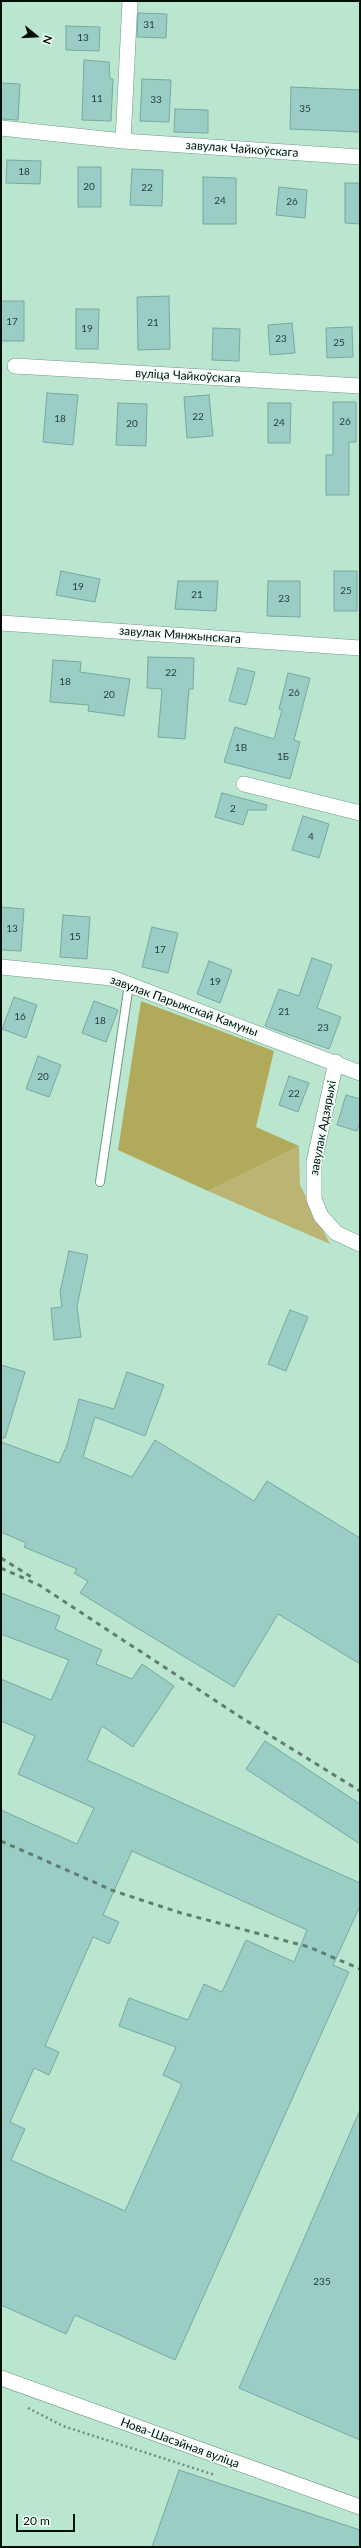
<!DOCTYPE html>
<meta charset="utf-8">
<style>
body{margin:0}
#map{position:relative;width:361px;height:2548px;overflow:hidden;background:#bae6d0;font-family:Lato,sans-serif}
canvas{display:block}
.frame{position:absolute;inset:0;border:2px solid #020f08;pointer-events:none}
.north{position:absolute;left:16px;top:16px;width:40px;height:40px;-webkit-text-stroke:3px #f1fef8;paint-order:stroke;rotate:108deg;font-size:11px;font-weight:700;line-height:16px;text-align:center;color:#020f08}
.north::after{content:'';display:block;margin:auto;width:14px;height:18px;background:#020f08;clip-path:polygon(50% 0,100% 100%,50% 72%,0 100%)}
.scale{position:absolute;left:16px;top:2514px;width:59px;height:18px;box-sizing:border-box;border:2px solid #020f08;border-top:0;padding-left:5px;font-size:12px;line-height:14px;white-space:nowrap;color:#020f08;-webkit-text-stroke:3px #f1fef8;paint-order:stroke}
</style>
<div id="map">
<canvas width="361" height="2548"></canvas>
<div class="frame"></div>
<div class="north">N</div>
<div class="scale">20 m</div>
</div>
<script>
const context = document.querySelector('canvas').getContext('2d');
context.lineJoin = 'round';
function fillPath(path, color) {
  context.fillStyle = color;
  context.fill(path, 'evenodd');
}
function toPath(rows) {
  const path = new Path2D();
  for (const r of rows) {
    path.moveTo(r[0], r[1]);
    for (let i = 2; i < r.length; i += 2) path.lineTo(r[i], r[i + 1]);
  }
  return path;
}
function strokePath(path, color, width, dash) {
  context.strokeStyle = color;
  context.lineWidth = width;
  context.lineCap = dash ? 'butt' : 'round';
  context.setLineDash(dash || []);
  context.stroke(path);
}
function drawText(font, color, halo, rows, align = 'center') {
  context.font = font + ' Lato,sans-serif';
  context.lineWidth = 3;
  context.setLineDash([]);
  context.textBaseline = 'middle';
  context.strokeStyle = halo;
  context.fillStyle = color;
  for (const [text, x, y, turn = 0] of rows) {
    context.save();
    context.translate(x, y);
    context.rotate((+turn || 0) * Math.PI / 180);
    context.textAlign = isNaN(turn) ? turn : align;
    if (halo) context.strokeText(text, 0, 0);
    context.fillText(text, 0, 0);
    context.restore();
  }
}
const green = toPath([
 [299,1146,300,1185,330,1244,208,1191]
]);
const forest = toPath([
 [141,1001,274,1051,256,1127,299,1146,208,1191,118,1150]
]);
const building = toPath([
 [138,13,167,14,166,38,137,37,138,13],
 [66,26,100,27,99,51,66,50,66,26],
 [84,60,109,62,110,79,113,79,111,121,82,120,84,60],
 [142,79,171,80,169,122,140,121,142,79],
 [1,83,20,84,18,120,1,119,1,83],
 [291,87,360,90,360,132,290,129,291,87],
 [175,109,208,110,208,133,174,132,175,109],
 [7,160,41,161,40,184,6,183,7,160],
 [78,167,101,167,101,207,78,207,78,167],
 [132,169,163,170,162,206,130,205,132,169],
 [203,177,236,178,236,224,203,224,203,177],
 [345,183,360,183,360,224,345,223,345,183],
 [279,187,307,190,305,218,276,215,279,187],
 [169,296,170,349,138,350,137,297,169,296],
 [1,301,24,301,24,341,1,341,1,301],
 [76,309,99,309,98,349,76,349,76,309],
 [292,323,295,353,270,355,268,325,292,323],
 [352,327,353,357,327,358,326,328,352,327],
 [213,328,240,329,239,361,212,360,213,328],
 [47,393,78,395,73,445,43,442,47,393],
 [209,395,213,436,187,438,184,397,209,395],
 [333,402,356,402,356,442,349,442,349,495,326,495,326,455,333,455,333,402],
 [118,403,147,404,146,446,116,445,118,403],
 [268,403,291,403,290,443,268,443,268,403],
 [61,571,100,579,95,602,56,595,61,571],
 [334,571,357,571,357,611,334,611,334,571],
 [178,581,218,581,216,611,175,609,178,581],
 [268,581,300,581,300,617,267,616,268,581],
 [148,657,194,658,193,689,189,689,185,739,158,737,162,689,147,688,148,657],
 [53,660,81,662,80,672,130,679,124,716,88,711,89,705,50,702,53,660],
 [238,668,255,672,246,705,229,701,238,668],
 [288,673,310,678,294,740,300,742,290,779,224,762,235,727,274,739,282,710,279,709,288,673],
 [222,793,267,805,266,810,248,810,243,825,215,817,222,793],
 [303,816,329,824,319,858,292,850,303,816],
 [1,907,24,909,21,951,1,950,1,907],
 [63,915,90,917,87,959,60,957,63,915],
 [152,927,178,933,168,973,142,967,152,927],
 [312,958,332,965,317,1008,341,1017,329,1049,265,1026,279,989,299,996,312,958],
 [209,961,232,970,220,1003,197,994,209,961],
 [14,997,37,1005,26,1038,2,1029,14,997],
 [94,1001,118,1010,106,1042,82,1033,94,1001],
 [38,1056,61,1065,49,1097,26,1089,38,1056],
 [289,1076,309,1083,298,1112,279,1105,289,1076],
 [346,1095,360,1099,360,1122,357,1131,337,1125,346,1095],
 [69,1251,88,1255,77,1306,81,1337,54,1340,51,1308,62,1307,60,1292,69,1251],
 [290,1310,308,1317,286,1371,268,1364,290,1310],
 [1,1365,25,1372,5,1438,1,1438,1,1365],
 [127,1372,164,1385,145,1436,95,1417,83,1457,132,1477,155,1440,254,1501,267,1481,360,1538,360,1664,278,1614,234,1687,80,1593,88,1581,74,1573,77,1569,24,1547,26,1543,1,1532,1,1442,59,1463,67,1445,79,1399,114,1409,127,1372],
 [1,1593,60,1616,55,1629,102,1650,96,1664,132,1679,142,1664,174,1686,133,1747,102,1726,87,1760,360,1883,360,1906,333,1965,349,1972,175,2360,75,2315,66,2334,1,2305,1,1810,77,1844,94,1808,18,1774,35,1736,1,1721,1,1679,51,1700,69,1660,1,1634,1,1593],
 [132,1851,307,1930,294,1962,246,1940,222,1992,204,1984,188,2020,129,1998,119,2026,176,2047,163,2075,182,2084,125,2211,11,2160,25,2129,10,2122,34,2068,49,2075,59,2052,45,2046,93,1937,109,1944,119,1922,103,1915,132,1851],
 [265,1741,360,1804,360,1844,246,1769,265,1741],
 [360,2110,360,2440,239,2388,360,2110],
 [179,2470,360,2530,360,2547,152,2547,179,2470]
]);
const path = toPath([
 [28,2408,63,2426,215,2475]
]);
const service = toPath([
 [100,1182,129,984]
]);
const minor = toPath([
 [1,128,123,141,360,157],
 [123,141,130,1],
 [15,366,360,386],
 [1,623,360,648],
 [244,784,360,813],
 [1,967,112,978,360,1073],
 [336,1062,314,1162,314,1199,321,1216,336,1233,360,1244],
 [1,2378,360,2507]
]);
const rail = toPath([
 [1,1558,33,1578],
 [1,1568,39,1585,242,1718,360,1791],
 [1,1841,114,1891,181,1913,309,1947,360,1969]
]);
const numberNames = [
 ["31",149,25],
 ["13",83,38],
 ["11",97,99],
 ["33",156,100],
 ["35",305,109],
 ["18",24,172],
 ["20",89,187],
 ["22",147,188],
 ["24",220,201],
 ["26",292,202],
 ["17",12,322],
 ["21",153,323],
 ["19",87,329],
 ["23",281,339],
 ["25",339,343],
 ["22",198,417],
 ["18",60,419],
 ["26",345,422],
 ["24",279,423],
 ["20",132,424],
 ["19",78,587],
 ["25",346,591],
 ["21",197,595],
 ["23",284,599],
 ["22",171,673],
 ["18",65,682],
 ["26",294,693],
 ["20",109,695],
 ["1В",241,748],
 ["1Б",283,757],
 ["2",233,809],
 ["4",311,837],
 ["13",12,929],
 ["15",75,937],
 ["17",160,950],
 ["19",215,982],
 ["21",284,1012],
 ["16",20,1017],
 ["18",100,1021],
 ["23",323,1028],
 ["20",43,1077],
 ["22",294,1094],
 ["235",322,2282]
];
const streetNames = [
 ["завулак Чайкоўскага",242,149,4],
 ["вуліца Чайкоўскага",188,376,3],
 ["завулак Мянжынскага",180,635,4],
 ["завулак Парыжскай Камуны",184,1006,20],
 ["завулак Адзярыхі",323,1128,-79],
 ["Нова-Шасэйная вуліца",180,2443,20]
];
fillPath(green, '#bbb472');
fillPath(forest, '#b1aa5b');
fillPath(building, '#9acdc5');
strokePath(building, '#77a8a0', 1);
strokePath(service, '#719a86', 10);
strokePath(minor, '#719a86', 16);
strokePath(path, '#6e8d7d', 2.5, [2, 3]);
strokePath(service, '#fff', 8);
strokePath(minor, '#fff', 15);
strokePath(rail, '#607d6e', 3, [5, 5]);
drawText('10px', '#283e37', null, numberNames);
drawText('12px', '#020f08', '#f1fef8', streetNames);
</script>
